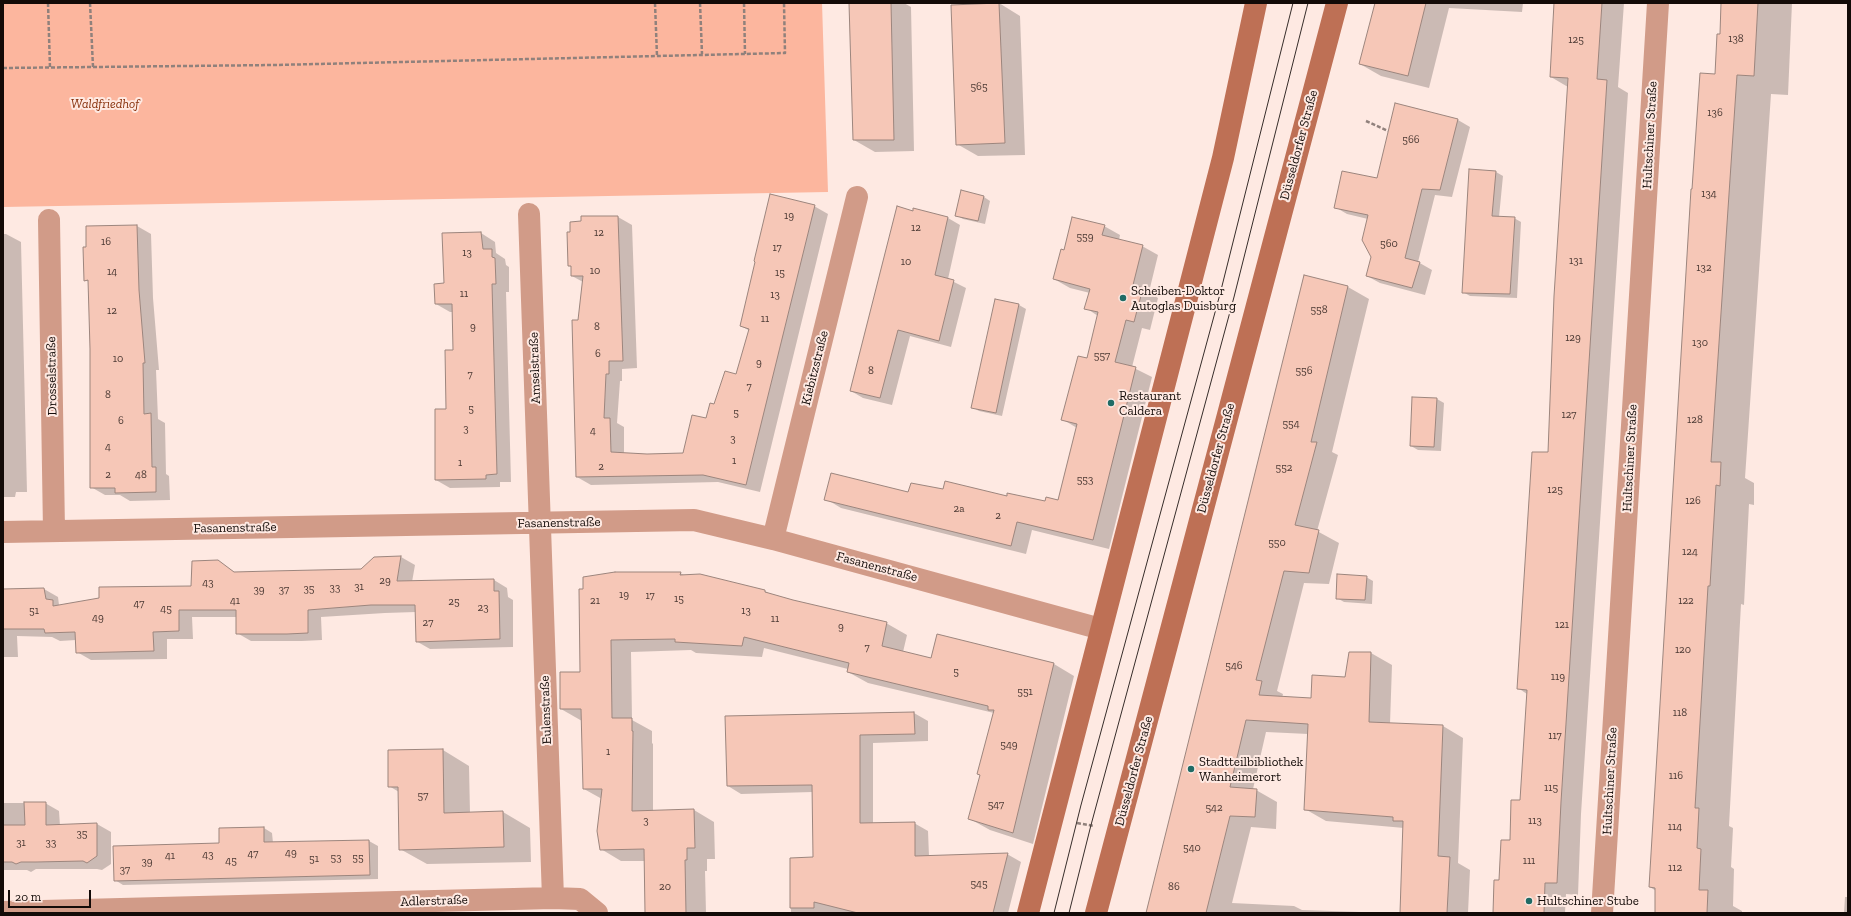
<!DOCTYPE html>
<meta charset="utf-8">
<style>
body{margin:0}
#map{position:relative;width:1851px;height:916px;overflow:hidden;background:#fee9e2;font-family:"Zilla Slab",serif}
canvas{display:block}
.frame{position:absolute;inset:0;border:4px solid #130b08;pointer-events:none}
.scale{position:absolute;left:8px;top:890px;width:83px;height:18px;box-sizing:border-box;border:2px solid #130b08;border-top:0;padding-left:5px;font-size:12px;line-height:14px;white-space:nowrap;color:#130b08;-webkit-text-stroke:3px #fee9e2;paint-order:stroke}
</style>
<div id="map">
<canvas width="1851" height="916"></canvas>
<div class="frame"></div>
<div class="scale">20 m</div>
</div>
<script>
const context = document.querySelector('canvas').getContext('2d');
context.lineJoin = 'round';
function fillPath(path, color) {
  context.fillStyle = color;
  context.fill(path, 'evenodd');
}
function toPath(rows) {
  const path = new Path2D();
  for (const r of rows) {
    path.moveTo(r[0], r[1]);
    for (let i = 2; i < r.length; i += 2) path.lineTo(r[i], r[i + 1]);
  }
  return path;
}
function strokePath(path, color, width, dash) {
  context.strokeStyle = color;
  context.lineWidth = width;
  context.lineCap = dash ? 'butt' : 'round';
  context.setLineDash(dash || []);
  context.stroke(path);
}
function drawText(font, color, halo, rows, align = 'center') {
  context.font = font + ' "Zilla Slab",serif';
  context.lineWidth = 4;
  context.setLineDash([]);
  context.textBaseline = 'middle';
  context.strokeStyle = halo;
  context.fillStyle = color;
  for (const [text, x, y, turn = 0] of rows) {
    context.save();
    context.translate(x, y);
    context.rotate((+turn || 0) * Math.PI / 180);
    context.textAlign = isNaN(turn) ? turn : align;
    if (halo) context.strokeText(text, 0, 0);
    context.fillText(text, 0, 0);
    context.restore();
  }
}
const green = toPath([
 [3,3,822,3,828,192,3,207]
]);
const shadow = toPath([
 [850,3,904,3,911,7,914,151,875,152,854,140],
 [999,3,1020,16,1025,155,978,156,957,144],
 [1376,3,1624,3,1618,87,1628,93,1581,814,1578,895,1566,894,1565,913,1494,913,1500,881,1521,801,1527,694,1518,688,1548,454,1568,87,1551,77,1555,4,1523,3,1522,12,1449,8,1429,88,1381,76,1360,64],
 [1722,3,1792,3,1788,95,1771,94,1745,478,1754,483,1754,505,1749,504,1744,605,1741,604,1729,826,1733,828,1731,867,1734,869,1733,906,1742,911,1742,913,1656,913,1656,891,1650,887,1721,35],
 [1458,120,1470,127,1452,197,1435,195,1418,262,1432,270,1425,295,1380,283,1367,276,1372,257,1368,219,1347,214,1335,207,1378,179],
 [1470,170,1496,172,1503,176,1499,217,1514,218,1521,222,1517,298,1470,296,1463,292],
 [984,197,990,201,985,224,963,219,956,215],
 [814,206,828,214,760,492,718,482,591,485,577,477,578,321,583,282,572,276,572,267,569,266,618,217,632,225,637,368,622,369,622,381,620,381,617,423,624,427,624,453,647,455,684,454,707,419,715,405,736,375,750,331,741,326],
 [913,212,948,218,960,225,948,279,966,288,951,347,910,336,892,405,863,398,851,391],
 [137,226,151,234,153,298,159,370,156,370,158,419,165,423,166,474,169,476,170,500,130,501,120,495,105,495,91,487,91,349,89,282,85,280,87,247,87,227],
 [1104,226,1120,235,1119,240,1142,246,1158,255,1149,292,1158,298,1150,330,1142,328,1132,367,1152,377,1109,549,1032,530,1026,554,841,508,826,499,944,491,1046,503,1058,501,1077,428,1062,419,1088,359,1098,316,1086,308,1090,293,1070,288,1054,279,1065,251],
 [481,233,495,242,496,253,505,259,506,265,509,267,509,292,506,292,511,482,500,482,500,487,450,488,436,480,454,351,453,312,450,312,436,304,445,284],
 [3,234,6,234,21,242,27,492,16,492,15,497,3,497],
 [1305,276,1348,287,1369,299,1332,452,1338,455,1317,531,1339,543,1329,584,1304,583,1277,691,1283,694,1282,698,1312,699,1345,678,1350,653,1371,653,1392,665,1390,724,1443,726,1463,738,1458,863,1470,870,1468,913,1401,913,1404,828,1326,821,1305,809,1308,734,1266,732,1253,789,1256,790,1277,802,1276,829,1251,827,1232,903,1294,906,1302,910,1391,913,1147,913],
 [996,300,1019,305,1026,309,1002,416,979,411,972,407],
 [1437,399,1444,403,1441,451,1418,450,1411,446],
 [401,557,415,565,412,582,494,580,507,588,508,597,513,600,513,647,430,649,416,641,416,612,385,613,321,617,322,640,302,641,251,641,237,633,237,617,192,617,193,639,167,639,167,659,91,660,77,652,76,640,60,641,52,637,17,636,18,657,3,657,3,590,44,589,58,597,59,605,61,606,192,587,217,561,236,573,361,570,374,558],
 [680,573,686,576,765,591,774,596,886,623,907,635,903,652,932,659,1054,664,1074,676,1033,844,990,830,970,819,981,775,994,713,868,683,848,672,848,669,764,648,762,657,696,653,691,650,631,652,632,720,652,731,652,743,653,744,653,811,694,810,714,822,715,859,707,859,707,871,705,871,706,913,646,913,645,861,621,861,601,849,602,799,584,789,582,721,561,709,581,673,580,590],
 [1366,577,1373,581,1372,604,1344,602,1337,598],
 [914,713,928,721,928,741,873,743,873,824,914,823,928,831,929,856,1007,854,1021,862,1008,913,791,913,791,859,814,858,813,792,741,794,728,786],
 [443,750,469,766,470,813,503,812,530,828,531,862,427,864,400,849,399,792,389,786],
 [3,803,45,803,59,811,60,826,97,824,111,832,111,864,102,870,97,869,36,869,31,872,27,870,3,870],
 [264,828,272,833,273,843,369,841,378,846,378,879,123,885,115,880],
 [1845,897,1848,897,1848,913,1844,913]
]);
const building = toPath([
 [849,3,891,3,894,140,853,140,849,3],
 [999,3,1005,143,956,145,951,5,999,3],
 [1375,3,1426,3,1408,76,1359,64,1375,3],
 [1554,3,1602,3,1597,79,1607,80,1561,802,1557,883,1545,883,1544,913,1493,913,1494,880,1499,880,1501,840,1510,840,1511,800,1520,800,1527,690,1517,689,1532,452,1548,452,1554,296,1568,78,1550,77,1554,3],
 [1721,3,1758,3,1754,76,1737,75,1711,462,1721,462,1720,486,1716,485,1710,586,1708,586,1695,808,1699,808,1697,848,1701,849,1699,890,1708,890,1707,913,1655,913,1655,888,1649,887,1691,189,1692,189,1700,73,1715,74,1717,34,1720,34,1721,3],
 [1395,103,1458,119,1440,190,1422,189,1405,258,1420,262,1412,288,1366,276,1371,257,1362,240,1368,215,1334,208,1342,171,1377,178,1395,103],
 [1469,169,1496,171,1492,216,1515,217,1510,294,1462,293,1469,169],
 [961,190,984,196,978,221,955,216,961,190],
 [770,194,815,205,746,485,703,475,576,477,572,320,578,320,583,276,571,276,571,266,568,266,567,232,570,232,570,222,581,221,581,216,618,216,623,361,609,361,609,374,606,374,604,418,610,418,611,452,647,454,683,453,692,415,706,418,710,403,714,404,725,371,736,374,749,329,740,326,755,262,754,261,770,194],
 [897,206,913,211,913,208,948,217,935,275,954,280,939,341,898,330,880,398,850,391,897,206],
 [1072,217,1105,225,1102,235,1143,245,1133,285,1143,288,1134,322,1126,320,1115,362,1136,367,1093,540,1017,522,1011,546,824,500,831,473,908,492,911,483,943,489,945,481,1007,496,1007,493,1045,501,1046,497,1058,500,1077,424,1061,420,1078,356,1087,358,1098,312,1084,309,1090,289,1053,279,1061,249,1064,250,1072,217],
 [137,225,139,290,145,363,143,363,144,414,151,413,152,467,156,467,156,492,115,493,115,488,90,488,90,349,88,280,84,281,83,247,86,247,86,226,137,225],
 [481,232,483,249,492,249,492,257,495,258,496,284,492,284,497,474,486,475,486,479,435,480,435,409,446,409,445,350,453,350,452,304,435,304,434,284,444,283,442,233,481,232],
 [1304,275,1348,286,1311,442,1317,442,1295,525,1319,530,1309,573,1284,571,1256,680,1262,681,1259,695,1311,698,1312,675,1345,677,1349,652,1371,652,1369,722,1443,725,1438,856,1450,857,1447,913,1400,913,1403,821,1393,821,1393,817,1304,810,1308,724,1246,720,1230,787,1257,789,1255,817,1230,816,1206,913,1146,913,1304,275],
 [995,299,1019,304,996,413,971,408,995,299],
 [1412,397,1437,398,1434,447,1410,446,1412,397],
 [401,556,397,581,494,579,494,591,499,591,500,639,416,642,415,605,371,605,308,610,308,633,287,634,236,634,236,610,179,610,179,631,153,632,154,651,76,653,75,632,45,633,44,629,3,629,3,589,44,588,46,599,53,600,53,606,99,598,99,587,191,586,192,561,218,560,234,572,271,571,361,569,374,557,401,556],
 [615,572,681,572,680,575,700,574,765,590,765,592,793,600,887,622,882,646,931,658,937,634,1054,663,1013,833,968,819,980,775,977,774,994,710,988,710,988,706,847,672,849,663,744,637,742,646,675,642,675,639,611,640,612,718,632,718,632,731,633,731,632,811,694,809,695,848,687,848,687,860,685,860,686,913,645,913,644,849,600,850,597,831,602,789,583,789,581,709,560,709,560,672,580,672,579,589,583,589,583,577,615,572],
 [1337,574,1367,576,1365,600,1336,599,1337,574],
 [914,712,915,734,860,735,860,823,915,822,915,856,1008,853,993,913,858,913,814,902,814,908,790,908,790,858,813,857,812,785,727,786,725,716,914,712],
 [443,749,444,813,503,811,504,847,399,850,398,787,388,787,388,750,443,749],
 [24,802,46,802,46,825,97,823,97,856,87,863,83,861,36,862,21,862,16,864,12,862,3,862,3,825,25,825,24,802],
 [264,827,264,842,369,840,370,875,114,881,113,846,219,843,219,828,264,827]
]);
const path = toPath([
 [48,3,50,68],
 [90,3,93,67],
 [655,3,657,56],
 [700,3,702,54],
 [744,3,745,54],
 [3,68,275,65,785,53,784,3],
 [1366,121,1388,131],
 [1077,823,1094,826]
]);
const street = toPath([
 [529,214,553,898],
 [49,220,54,531],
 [3,532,694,520,773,539,1101,629],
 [773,539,857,197],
 [3,912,553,898,580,899,597,913],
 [1602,913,1658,3]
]);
const secondary = toPath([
 [1028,913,1223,158,1256,3],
 [1096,913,1337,3]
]);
const tram = toPath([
 [1054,913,1081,805,1220,294,1293,3],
 [1069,913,1091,825,1234,297,1308,3]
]);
const markers = [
 [1123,298,4,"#206b65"],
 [1111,403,4,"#206b65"],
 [1191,769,4,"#206b65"],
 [1529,901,4,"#206b65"]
];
const numberNames = [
 ["138",1736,39],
 ["125",1576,40],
 ["565",979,87],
 ["136",1715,113],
 ["566",1411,140],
 ["134",1709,194],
 ["19",789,216],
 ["12",916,228],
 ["12",599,233],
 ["559",1085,237],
 ["16",106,242],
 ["560",1389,244],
 ["17",777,248],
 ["13",467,253],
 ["131",1576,261],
 ["10",906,262],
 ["132",1704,268],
 ["10",595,271],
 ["14",112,272],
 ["15",780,273],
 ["11",464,294],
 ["13",775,295],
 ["558",1319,310],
 ["12",112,311],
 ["11",765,319],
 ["9",473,327],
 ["8",597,327],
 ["129",1573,338],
 ["130",1700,343],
 ["6",598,354],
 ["557",1102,356],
 ["10",118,359],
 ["9",759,363],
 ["8",871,371],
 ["556",1304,371],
 ["7",470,375],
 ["7",749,387],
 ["8",108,395],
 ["5",471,409],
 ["5",736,413],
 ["127",1569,415],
 ["128",1695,420],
 ["6",121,421],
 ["554",1291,424],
 ["3",466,429],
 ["4",593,431],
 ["3",733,439],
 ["4",108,447],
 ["1",734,461],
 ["1",460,463],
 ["2",601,467],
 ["552",1284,468],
 ["2",108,475],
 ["48",141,475],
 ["553",1085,480],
 ["125",1555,490],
 ["126",1693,501],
 ["2a",959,509],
 ["2",998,516],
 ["550",1277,543],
 ["124",1690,552],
 ["29",385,581],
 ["43",208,583],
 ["31",359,587],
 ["33",335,588],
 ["35",309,589],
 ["39",259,590],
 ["37",284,590],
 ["19",624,595],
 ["17",650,596],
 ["15",679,599],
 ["41",235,601],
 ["21",595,601],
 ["122",1686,601],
 ["25",454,602],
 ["47",139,604],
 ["23",483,608],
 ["45",166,609],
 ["51",34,611],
 ["13",746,611],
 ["49",98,618],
 ["11",775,619],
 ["27",428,623],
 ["121",1562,625],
 ["9",841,627],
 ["7",867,648],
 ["120",1683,650],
 ["546",1234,666],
 ["5",956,672],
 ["119",1558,677],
 ["551",1025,692],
 ["118",1680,713],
 ["117",1555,736],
 ["549",1009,745],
 ["1",608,752],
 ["116",1676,776],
 ["115",1551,788],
 ["57",423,796],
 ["547",996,805],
 ["542",1214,808],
 ["3",646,821],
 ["113",1535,821],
 ["114",1675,827],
 ["35",82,834],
 ["31",21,843],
 ["33",51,843],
 ["540",1192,848],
 ["49",291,853],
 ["47",253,854],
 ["43",208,855],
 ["41",170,856],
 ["53",336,858],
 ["55",358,858],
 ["51",314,859],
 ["45",231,861],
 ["111",1529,861],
 ["39",147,862],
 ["112",1675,868],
 ["37",125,870],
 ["545",979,884],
 ["20",665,887],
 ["86",1174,887]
];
const parkNames = [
 ["Waldfriedhof",105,104]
];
const streetNames = [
 ["Hultschiner Straße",1650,135,-87],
 ["Düsseldorfer Straße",1299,145,-75],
 ["Amselstraße",535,368,-92],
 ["Kiebitzstraße",815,368,-76],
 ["Drosselstraße",52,376,-91],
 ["Düsseldorfer Straße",1216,458,-75],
 ["Hultschiner Straße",1630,458,-87],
 ["Fasanenstraße",559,523,-1],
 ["Fasanenstraße",235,528,-1],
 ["Fasanenstraße",877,567,15],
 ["Eulenstraße",546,710,-92],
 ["Düsseldorfer Straße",1134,771,-75],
 ["Hultschiner Straße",1610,781,-87],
 ["Adlerstraße",434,901,-2]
];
const poiNames = [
 ["Scheiben-Doktor",1131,291],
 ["Autoglas Duisburg",1131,306],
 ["Restaurant",1119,396],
 ["Caldera",1119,411],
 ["Stadtteilbibliothek",1199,762],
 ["Wanheimerort",1199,777],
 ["Hultschiner Stube",1537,901]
];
fillPath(green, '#fcb69e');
fillPath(shadow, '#0003');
fillPath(building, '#f6c7b7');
strokePath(building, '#9c857d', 1);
strokePath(path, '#90817c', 2.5, [4, 2]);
strokePath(street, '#d19b88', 22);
strokePath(secondary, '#be7055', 22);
strokePath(tram, '#362c29', 1);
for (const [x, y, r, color] of markers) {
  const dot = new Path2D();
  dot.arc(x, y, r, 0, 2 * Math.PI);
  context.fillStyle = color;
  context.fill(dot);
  strokePath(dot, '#fee9e2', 1.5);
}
drawText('11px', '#4c3a34', null, numberNames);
drawText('italic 13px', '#88310c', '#fee9e2', parkNames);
drawText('13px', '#130b08', '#fee9e2', streetNames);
drawText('13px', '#130b08', '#fee9e2', poiNames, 'left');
</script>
